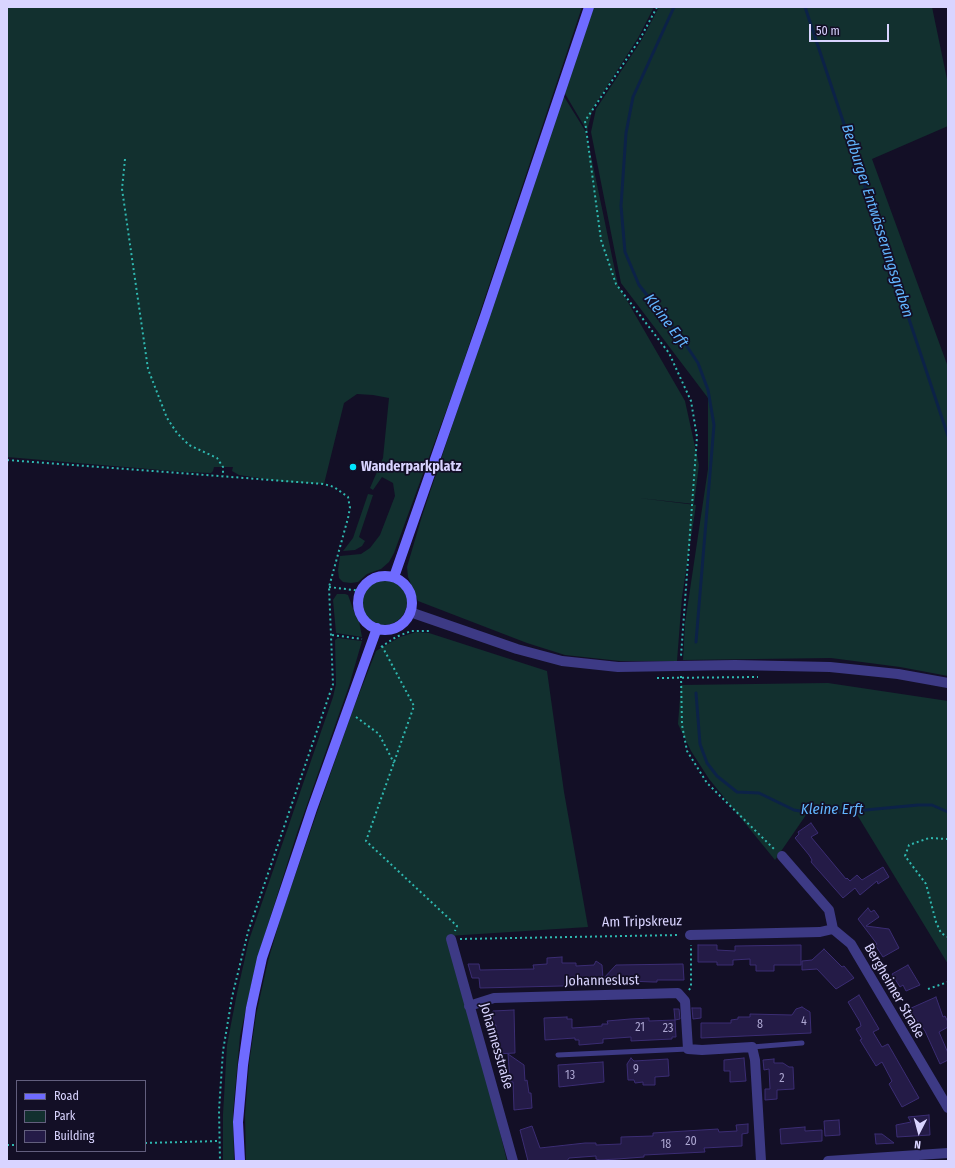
<!DOCTYPE html>
<meta charset="utf-8">
<style>
body{margin:0}
#map{position:relative;width:955px;height:1168px;overflow:hidden;background:#130f26;font-family:"Fira Sans Condensed",sans-serif}
canvas{display:block}
.frame{position:absolute;inset:0;border:8px solid #d9d4ff;pointer-events:none}
.legend{position:absolute;left:16px;top:1080px;width:130px;height:72px;box-sizing:border-box;background:#130f26;border:1px solid #625e7d;margin:0;padding:5px 7px;list-style:none;font-size:12px;color:#d9d4ff}
.legend li{display:flex;align-items:center;gap:8px;height:20px}
.legend b{width:20px;border:1px solid #625e7d}
.north{position:absolute;left:899px;top:1112px;width:40px;height:40px;-webkit-text-stroke:3px #130f26;paint-order:stroke;rotate:186deg;font-size:11px;font-weight:700;line-height:16px;text-align:center;color:#d9d4ff}
.north::after{content:'';display:block;margin:auto;width:14px;height:18px;background:#d9d4ff;clip-path:polygon(50% 0,100% 100%,50% 72%,0 100%)}
.scale{position:absolute;left:809px;top:24px;width:80px;height:18px;box-sizing:border-box;border:2px solid #d9d4ff;border-top:0;padding-left:5px;font-size:12px;line-height:14px;white-space:nowrap;color:#d9d4ff;-webkit-text-stroke:3px #130f26;paint-order:stroke}
</style>
<div id="map">
<canvas width="955" height="1168"></canvas>
<div class="frame"></div>
<ul class="legend">
<li><b style="height:5px;background:#6f6bff"></b>Road</li>
<li><b style="height:11px;background:#12302f"></b>Park</li>
<li><b style="height:11px;background:#241b47"></b>Building</li>
</ul>
<div class="north">N</div>
<div class="scale">50 m</div>
</div>
<script>
const context = document.querySelector('canvas').getContext('2d');
context.lineJoin = 'round';
function fillPath(path, color) {
  context.fillStyle = color;
  context.fill(path, 'evenodd');
}
function toPath(rows) {
  const path = new Path2D();
  for (const r of rows) {
    if (r.length === 3) {
      path.moveTo(r[0] + r[2], r[1]);
      path.arc(r[0], r[1], r[2], 0, 2 * Math.PI);
      continue;
    }
    path.moveTo(r[0], r[1]);
    for (let i = 2; i < r.length; i += 2) path.lineTo(r[i], r[i + 1]);
  }
  return path;
}
function strokePath(path, color, width, dash) {
  context.strokeStyle = color;
  context.lineWidth = width;
  context.lineCap = dash ? 'butt' : 'round';
  context.setLineDash(dash || []);
  context.stroke(path);
}
function drawText(font, color, halo, rows, align = 'center') {
  context.font = font + ' "Fira Sans Condensed",sans-serif';
  context.lineWidth = 3.5;
  context.setLineDash([]);
  context.textBaseline = 'middle';
  context.strokeStyle = halo;
  context.fillStyle = color;
  for (const [text, x, y, turn = 0] of rows) {
    context.save();
    context.translate(x, y);
    context.rotate((+turn || 0) * Math.PI / 180);
    context.textAlign = isNaN(turn) ? turn : align;
    if (halo) context.strokeText(text, 0, 0);
    context.fillText(text, 0, 0);
    context.restore();
  }
}
const green = toPath([
 [7,7,582,7,457,381,394,553,389,562,381,569,367,574,358,582,351,583,343,582,339,578,338,570,340,556,361,554,370,548,380,535,395,496,393,483,382,477,373,490,370,488,383,458,389,398,373,395,357,394,344,403,324,484,285,482,239,475,232,471,233,467,214,467,213,471,211,473,184,472,7,457],
 [594,7,654,7,638,38,593,108,587,131,564,92],
 [659,7,932,7,948,84,948,126,872,159,948,367,948,676,900,667,831,658,683,660,685,623,708,469,708,398,621,283,591,132,596,109,641,41],
 [563,95,586,132,618,285,685,401,699,465,694,504,639,498,696,505,682,597,677,661,620,661,565,655,527,643,418,601,408,577,407,567,422,516],
 [368,494,373,495,359,537,365,541,362,546,355,550,343,551,353,538],
 [384,602,23],
 [337,594,345,594,348,595,356,617,359,621,362,637,336,633,333,600],
 [416,632,429,633,547,671,564,792,588,927,448,936,484,1068,507,1161,246,1161,245,1115,249,1064,256,1015,268,961,282,913,352,712,376,651,400,637],
 [338,638,362,641,349,686,297,833,257,959,240,1036,233,1113,234,1161,223,1161,223,1114,227,1045,237,993,249,940,333,697,336,684,335,640],
 [828,683,948,701,948,964,856,813,806,815,775,860,709,779,691,751,678,724,681,685]
]);
const stream = toPath([
 [674,7,633,97,626,133,621,206,625,252,639,285,684,342,698,363,708,390,714,425,696,642],
 [805,7,948,436],
 [696,693,700,744,707,763,717,776,737,792,759,793,794,810,806,812,855,811,918,805,932,805,948,812]
]);
const building = toPath([
 [811,823,818,833,811,837,846,879,847,878,850,881,857,875,862,880,883,867,889,877,878,884,877,881,860,895,855,888,843,898,811,862,812,860,809,855,795,838,799,834,798,832,811,823],
 [868,908,871,912,874,910,879,917,866,926,889,929,899,948,883,957,875,945,877,944,858,919,868,908],
 [698,945,717,945,717,950,735,951,735,946,801,945,801,965,774,965,774,971,756,971,756,965,750,965,750,959,733,960,733,965,717,965,717,962,698,962,698,945],
 [824,949,842,967,844,966,854,978,836,989,817,969,802,970,802,961,812,960,824,949],
 [562,957,562,963,576,963,576,966,594,965,596,961,602,965,603,979,616,965,683,964,684,980,657,980,657,982,653,982,628,981,624,985,622,983,603,983,603,985,480,988,479,978,472,978,468,964,479,964,480,970,534,969,533,965,547,964,547,958,562,957],
 [908,965,920,985,906,991,903,985,900,987,892,974,908,965],
 [859,995,879,1029,873,1032,882,1047,888,1044,919,1098,902,1107,889,1084,892,1081,882,1062,876,1066,860,1040,862,1039,856,1029,861,1026,860,1022,848,1002,859,995],
 [936,997,943,1017,945,1016,948,1022,948,1027,939,1032,948,1053,948,1060,940,1064,925,1031,909,1009,936,997],
 [802,1007,810,1012,811,1033,701,1038,701,1023,731,1023,731,1020,738,1019,738,1017,750,1017,750,1014,792,1015,796,1009,802,1007],
 [692,1008,701,1008,701,1018,693,1019,692,1008],
 [674,1009,679,1009,680,1019,675,1020,674,1009],
 [514,1010,515,1053,495,1054,496,1025,493,1025,493,1011,514,1010],
 [567,1017,567,1019,572,1019,572,1028,602,1026,602,1024,608,1024,607,1021,630,1019,649,1018,649,1021,675,1020,676,1037,672,1037,672,1039,631,1041,631,1037,603,1039,603,1043,579,1045,579,1040,575,1040,575,1038,545,1040,544,1018,567,1017],
 [508,1054,524,1065,525,1081,527,1080,529,1093,531,1093,532,1108,514,1110,513,1082,510,1082,508,1054],
 [631,1058,634,1061,668,1059,669,1076,655,1077,655,1085,643,1085,643,1082,635,1083,634,1080,628,1080,627,1064,631,1058],
 [744,1058,746,1081,730,1082,730,1071,724,1071,724,1060,744,1058],
 [774,1059,774,1063,783,1063,789,1067,793,1067,794,1089,777,1090,777,1099,765,1100,765,1089,770,1089,769,1069,764,1070,763,1060,774,1059],
 [603,1062,604,1082,559,1087,558,1065,603,1062],
 [929,1115,930,1135,897,1137,896,1125,911,1122,908,1117,929,1115],
 [839,1120,840,1135,825,1136,824,1121,839,1120],
 [748,1124,748,1133,742,1134,742,1146,704,1148,705,1152,644,1155,644,1157,617,1159,600,1160,596,1159,596,1156,569,1158,567,1161,528,1161,520,1130,532,1126,540,1148,585,1143,596,1143,596,1145,621,1144,621,1137,653,1136,653,1133,718,1129,719,1132,737,1131,736,1125,748,1124],
 [805,1127,805,1131,822,1130,822,1141,781,1144,780,1129,805,1127],
 [875,1134,882,1134,894,1143,876,1144,875,1134]
]);
const path = toPath([
 [657,7,640,39,585,121,601,240,616,284,669,353,691,401,697,437,681,656],
 [125,159,122,189,148,369,167,418,177,433,189,445,217,458,223,467,223,476],
 [7,460,324,484,334,487,348,497,350,508,348,518,329,587,333,684,248,932,232,997,223,1051,219,1110,220,1161],
 [329,587,361,591],
 [332,635,362,639],
 [382,646,414,706,366,841,457,926,455,931],
 [381,647,396,637,411,631,431,631],
 [681,676,682,725,687,751,707,783,774,849],
 [657,678,758,677],
 [356,717,379,734,394,763],
 [948,839,929,838,909,845,905,856,926,884,936,922,941,933,948,937],
 [460,939,680,935],
 [928,989,948,982],
 [689,990,691,987,691,945],
 [145,1143,219,1141],
 [7,1145,17,1145]
]);
const service = toPath([
 [752,1047,802,1043],
 [558,1055,688,1049]
]);
const minor = toPath([
 [782,856,829,910,833,929,851,944,948,1108],
 [690,935,820,932,833,929],
 [451,939,513,1161],
 [469,1006,494,998,678,993,685,1001,688,1049,702,1050,752,1047,755,1060,761,1161],
 [828,1161,948,1153]
]);
const tertiary = toPath([
 [410,612,517,649,562,661,618,667,735,665,830,667,898,674,948,683]
]);
const secondary = toPath([
 [385,603,27],
 [394,577,485,316,589,7],
 [240,1161,238,1122,243,1065,251,1008,262,958,312,809,377,628]
]);
const markers = [
 [353,467,4,"#00e5ff"]
];
const numberNames = [
 ["4",804,1022],
 ["8",760,1025],
 ["21",640,1028],
 ["23",668,1029],
 ["9",636,1070],
 ["13",570,1076],
 ["2",782,1079],
 ["20",691,1142],
 ["18",666,1145]
];
const poiNames = [
 ["Wanderparkplatz",361,467]
];
const streetNames = [
 ["Am Tripskreuz",642,922,-1],
 ["Johanneslust",602,981,-1],
 ["Bergheimer Straße",894,991,60],
 ["Johannesstraße",496,1046,74]
];
const waterNames = [
 ["Bedburger Entwässerungsgraben",877,221,72],
 ["Kleine Erft",666,321,53],
 ["Kleine Erft",832,810]
];
fillPath(green, '#12302f');
strokePath(stream, '#0c2248', 3);
fillPath(building, '#241b47');
strokePath(building, '#3b2d73', 1);
strokePath(path, '#2fb8b0', 2, [2, 3]);
strokePath(service, '#3d3a85', 5);
strokePath(minor, '#3d3a85', 10);
strokePath(tertiary, '#3d3a85', 10);
strokePath(secondary, '#6f6bff', 10);
for (const [x, y, r, color] of markers) {
  const dot = new Path2D();
  dot.arc(x, y, r, 0, 2 * Math.PI);
  context.fillStyle = color;
  context.fill(dot);
  strokePath(dot, '#130f26', 1.5);
}
drawText('12px', '#aca6d1', null, numberNames);
drawText('bold 14px', '#d9d4ff', '#130f26', poiNames, 'left');
drawText('14px', '#d9d4ff', '#130f26', streetNames);
drawText('italic 15px', '#62b6ff', '#130f26', waterNames);
</script>
